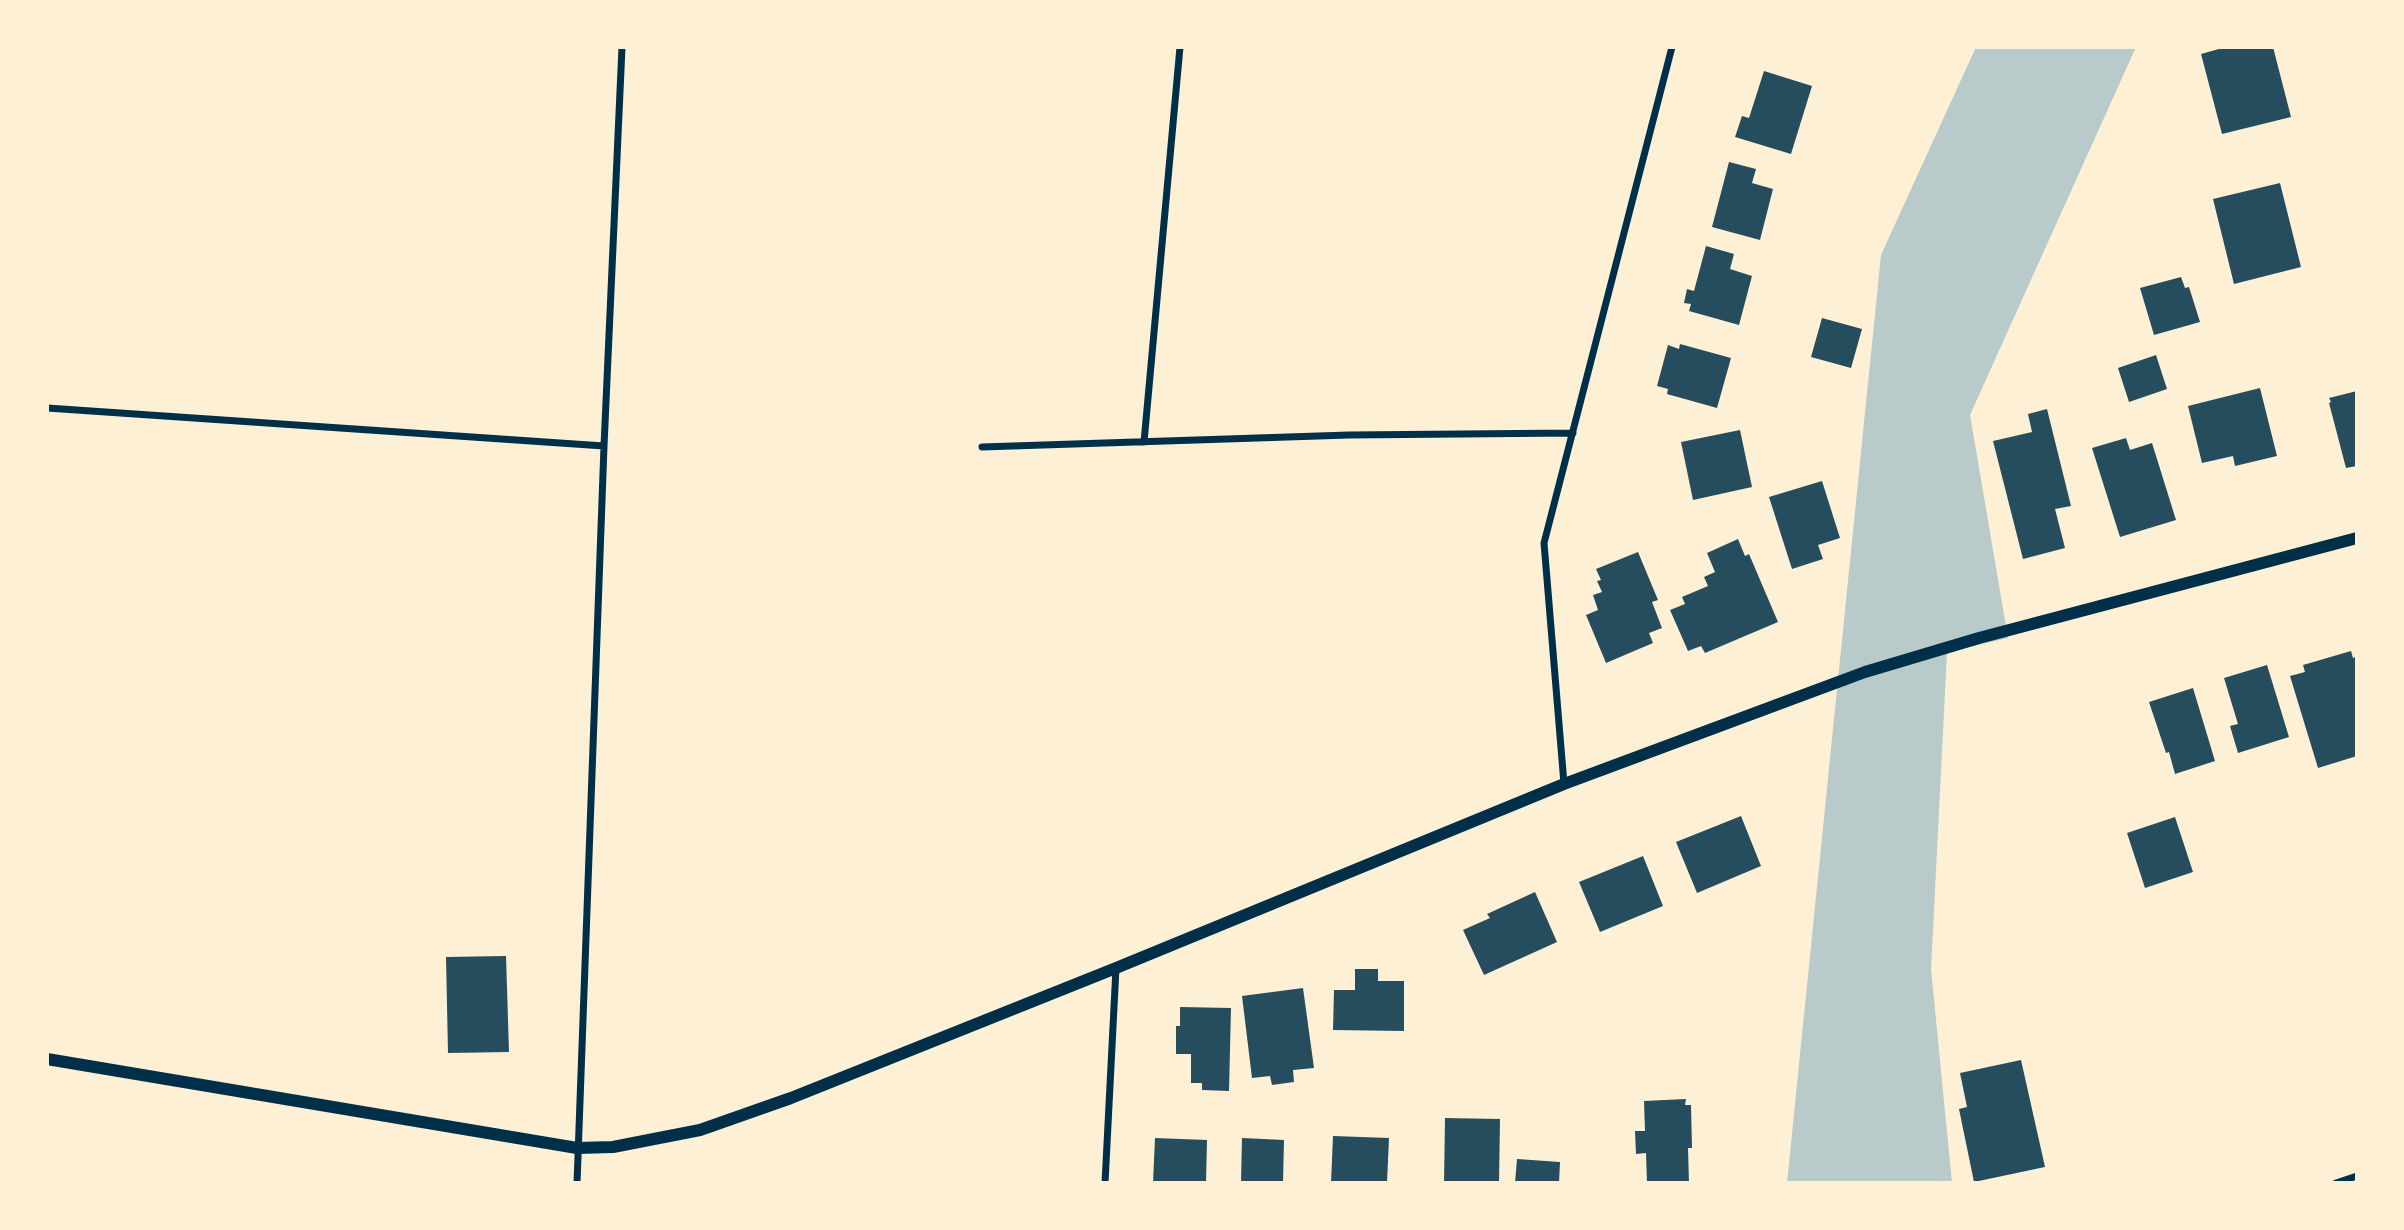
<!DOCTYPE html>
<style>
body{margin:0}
#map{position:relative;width:2404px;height:1230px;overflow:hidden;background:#fdf0d5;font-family:Poppins,sans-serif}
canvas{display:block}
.frame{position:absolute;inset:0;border:49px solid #fdf0d5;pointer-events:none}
</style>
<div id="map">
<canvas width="2404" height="1230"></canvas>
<div class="frame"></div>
</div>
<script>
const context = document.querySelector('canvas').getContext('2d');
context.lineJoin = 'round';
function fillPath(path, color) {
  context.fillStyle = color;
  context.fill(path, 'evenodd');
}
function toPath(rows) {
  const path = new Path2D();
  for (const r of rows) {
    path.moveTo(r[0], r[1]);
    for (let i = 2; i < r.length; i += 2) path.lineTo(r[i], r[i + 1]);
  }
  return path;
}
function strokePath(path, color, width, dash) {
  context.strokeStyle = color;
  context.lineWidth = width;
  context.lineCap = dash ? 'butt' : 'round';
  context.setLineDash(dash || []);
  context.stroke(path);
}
const green = toPath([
 [1976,47,2136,47,1970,415,2008,638,1947,652,1931,969,1952,1183,1787,1183,1881,255]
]);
const building = toPath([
 [2226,47,2273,47,2291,117,2222,134,2201,54],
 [1764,71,1812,86,1791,154,1735,137,1742,116,1749,118],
 [1729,162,1756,169,1752,183,1773,189,1760,240,1712,227],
 [2280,183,2301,267,2234,284,2213,199],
 [1706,246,1734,254,1730,269,1752,276,1739,325,1689,311,1691,304,1684,303,1687,289,1694,291],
 [2181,277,2185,288,2189,287,2200,322,2154,335,2140,288],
 [1822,318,1862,329,1851,368,1811,357],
 [1680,344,1731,358,1717,408,1667,394,1668,389,1657,386,1668,345,1679,349],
 [2156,355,2167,389,2129,402,2118,368],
 [2260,388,2277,456,2235,466,2233,456,2202,463,2188,406],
 [2357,391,2357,466,2346,468,2329,403,2331,402,2329,398],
 [2047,409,2071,506,2055,509,2065,548,2023,559,1993,441,2032,432,2028,414],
 [1740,430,1752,487,1693,500,1681,442],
 [2126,438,2130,450,2152,443,2176,520,2120,537,2092,448],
 [1822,481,1840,538,1818,545,1823,559,1792,569,1769,497],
 [1738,539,1745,556,1749,554,1778,622,1705,653,1701,646,1688,651,1670,610,1685,604,1682,597,1708,586,1704,577,1715,572,1707,553],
 [1638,552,1658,600,1652,602,1662,628,1649,633,1653,643,1606,663,1586,615,1598,610,1593,595,1602,592,1597,581,1601,580,1596,569],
 [2351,651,2353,658,2357,656,2357,756,2318,768,2290,676,2305,672,2303,665],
 [2267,665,2289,737,2238,753,2230,726,2238,724,2224,678],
 [2193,688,2215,761,2175,774,2169,752,2166,753,2149,702],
 [1741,816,1761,866,1697,893,1676,842],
 [2175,817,2193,872,2145,888,2127,833],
 [1643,856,1663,906,1600,932,1579,882],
 [1535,892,1557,942,1484,975,1463,930,1490,918,1487,914],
 [506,956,509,1052,448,1053,446,957],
 [1355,969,1378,969,1378,981,1404,981,1404,1031,1333,1030,1334,990,1355,990],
 [1303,988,1314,1068,1293,1070,1294,1082,1272,1085,1270,1076,1252,1078,1242,996],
 [1180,1007,1231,1008,1229,1091,1202,1090,1202,1083,1191,1083,1191,1054,1176,1054,1176,1026,1180,1026],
 [2021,1060,2045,1167,1974,1182,1959,1109,1967,1107,1960,1073],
 [1686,1099,1685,1105,1691,1105,1692,1148,1688,1148,1689,1183,1647,1183,1646,1153,1636,1154,1635,1131,1645,1131,1644,1101],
 [1445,1118,1500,1119,1499,1183,1444,1183],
 [1333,1136,1389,1138,1387,1183,1331,1183],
 [1155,1138,1207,1140,1206,1183,1153,1183],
 [1242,1138,1284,1140,1283,1183,1241,1183],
 [1517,1159,1560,1162,1559,1183,1515,1183]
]);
const minor = toPath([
 [47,408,604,446],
 [1144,442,1180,47],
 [982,447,1349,435,1573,433],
 [1564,784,1544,543,1672,47],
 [577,1183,604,446,622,47],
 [1105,1183,1116,968],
 [2336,1183,2357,1176]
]);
const tertiary = toPath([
 [47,1059,577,1148,613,1147,700,1130,791,1098,1116,968,1564,784,1865,672,1979,638,2357,538]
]);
fillPath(green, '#b9caca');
fillPath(building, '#264d5e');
strokePath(minor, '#003049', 7);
strokePath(tertiary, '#003049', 12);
</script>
